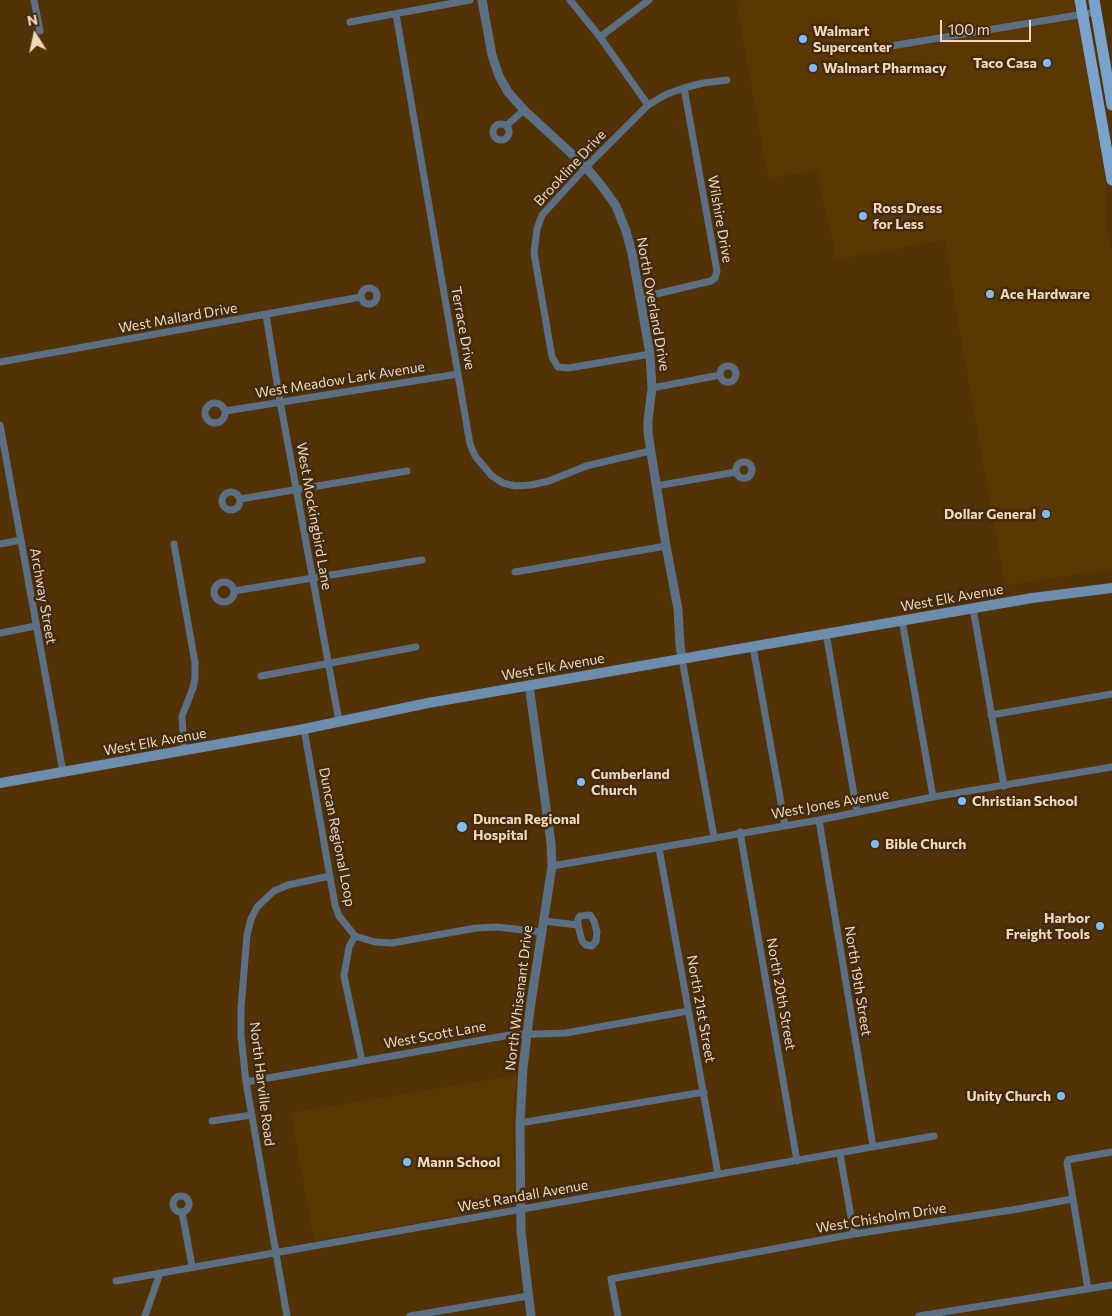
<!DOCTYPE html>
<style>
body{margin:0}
#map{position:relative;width:1112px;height:1316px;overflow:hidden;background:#533206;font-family:Commissioner,sans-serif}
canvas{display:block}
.north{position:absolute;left:10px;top:10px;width:50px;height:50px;-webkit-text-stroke:4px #422b0f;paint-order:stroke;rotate:350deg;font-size:14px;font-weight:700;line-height:20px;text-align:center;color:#f1d8bd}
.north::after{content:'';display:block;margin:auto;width:18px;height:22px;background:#f1d8bd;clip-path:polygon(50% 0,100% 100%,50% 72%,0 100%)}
.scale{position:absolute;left:940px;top:20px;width:91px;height:22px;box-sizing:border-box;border:2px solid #f1d8bd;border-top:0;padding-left:6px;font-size:15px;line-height:18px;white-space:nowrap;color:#f1d8bd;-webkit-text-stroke:4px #422b0f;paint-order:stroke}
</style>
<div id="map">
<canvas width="1112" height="1316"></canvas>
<div class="north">N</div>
<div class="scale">100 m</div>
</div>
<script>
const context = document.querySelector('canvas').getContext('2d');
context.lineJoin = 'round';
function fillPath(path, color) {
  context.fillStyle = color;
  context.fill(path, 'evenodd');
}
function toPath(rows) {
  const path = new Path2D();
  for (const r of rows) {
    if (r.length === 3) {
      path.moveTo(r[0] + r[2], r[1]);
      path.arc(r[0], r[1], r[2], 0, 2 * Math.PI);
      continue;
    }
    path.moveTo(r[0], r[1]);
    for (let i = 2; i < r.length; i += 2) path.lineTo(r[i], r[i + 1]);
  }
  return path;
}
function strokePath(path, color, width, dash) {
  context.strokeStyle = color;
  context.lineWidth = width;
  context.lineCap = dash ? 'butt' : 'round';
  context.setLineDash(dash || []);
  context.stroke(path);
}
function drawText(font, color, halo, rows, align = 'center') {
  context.font = font + ' Commissioner,sans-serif';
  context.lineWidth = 5;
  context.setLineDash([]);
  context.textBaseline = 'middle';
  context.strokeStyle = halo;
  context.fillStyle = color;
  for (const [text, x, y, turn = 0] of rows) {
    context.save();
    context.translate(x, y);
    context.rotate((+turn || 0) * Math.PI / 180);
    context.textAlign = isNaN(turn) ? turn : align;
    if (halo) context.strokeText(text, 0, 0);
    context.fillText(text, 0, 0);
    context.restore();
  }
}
const built = toPath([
 [736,0,1074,0,1107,186,1105,215,1112,255,1112,569,1009,585,1003,574,958,322,945,240,836,259,817,171,768,178],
 [518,1075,513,1106,513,1157,517,1167,517,1201,515,1205,314,1241,291,1113]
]);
const minor = toPath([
 [34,0,40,31],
 [570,0,600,37,648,105],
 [396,14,470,444,475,456,492,476,503,483,515,486,531,485,549,481,586,466,650,451],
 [350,22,470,0],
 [600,37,649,0],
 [867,50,1096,12],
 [501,132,8],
 [506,126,524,110],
 [369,296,8],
 [639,298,711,281,715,278,717,271,684,88],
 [266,315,280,401,339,721],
 [650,354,569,368,558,367,552,357,534,253,537,229,542,215,586,167,648,105,667,94,684,88,703,83,727,80],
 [0,362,361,297],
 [728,374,8],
 [652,388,720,375],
 [215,413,10],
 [225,411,458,374],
 [0,425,63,772],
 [744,470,8],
 [656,486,736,472],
 [231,501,9],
 [240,499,407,471],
 [0,544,21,540],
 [174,544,195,663,195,678,193,688,182,716,184,751],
 [515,572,666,546],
 [224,592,10],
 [234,591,422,560],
 [973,608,1004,786],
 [902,620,933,797],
 [0,633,36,626],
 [826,633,857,812],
 [753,647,785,825],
 [682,659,714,837],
 [261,676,416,647],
 [991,715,1112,694],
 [304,729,335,905,339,916,355,936,375,942,392,943,476,928,497,927,541,932],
 [819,820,873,1146],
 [740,832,797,1161],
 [659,848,718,1174],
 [552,866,819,820,933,797,1112,767],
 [543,921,578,925,582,941,586,945,592,946,596,941,597,932,594,921,590,915,580,916,578,919,578,925],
 [355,936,349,947,344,976,362,1061],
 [246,1082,510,1035,566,1033,688,1011],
 [212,1121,252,1115],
 [520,1123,704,1092],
 [840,1154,854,1234],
 [181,1204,8],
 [182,1212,192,1266],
 [116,1281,934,1136],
 [1088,1289,1067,1163,1068,1160,1072,1159,1112,1152],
 [145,1316,160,1273],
 [287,1316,246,1082,241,1036,241,1008,247,935,251,919,257,907,274,891,288,885,330,876],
 [410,1316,528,1296],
 [618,1316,611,1279,854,1234,1018,1209,1072,1199],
 [919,1316,1112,1285]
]);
const tertiary = toPath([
 [482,0,492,55,499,76,508,92,524,110,586,167,604,189,616,206,626,231,632,253,650,354,652,388,648,420,648,433,666,546,678,609,680,645,682,659],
 [529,685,551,843,552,866,530,1009,523,1068,520,1123,521,1232,531,1316]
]);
const secondary = toPath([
 [0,783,304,729,428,703,1032,598,1112,588]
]);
const primary = toPath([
 [1080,0,1112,180],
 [1094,0,1112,105]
]);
const markers = [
 [803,39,5,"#7fbdfa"],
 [1047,63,5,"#7fbdfa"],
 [813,68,5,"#7fbdfa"],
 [863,216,5,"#7fbdfa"],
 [990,294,5,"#7fbdfa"],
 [1046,514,5,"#7fbdfa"],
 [581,782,5,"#7fbdfa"],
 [962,801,5,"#7fbdfa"],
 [462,827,6,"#7fbdfa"],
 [875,844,5,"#7fbdfa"],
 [1100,926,5,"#7fbdfa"],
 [1061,1096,5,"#7fbdfa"],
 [407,1162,5,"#7fbdfa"]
];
const poiNames = [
 ["Walmart",813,31],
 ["Supercenter",813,47],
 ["Taco Casa",1037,63,"right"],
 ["Walmart Pharmacy",823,68],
 ["Ross Dress",873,208],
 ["for Less",873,224],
 ["Ace Hardware",1000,294],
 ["Dollar General",1036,514,"right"],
 ["Cumberland",591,774],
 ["Church",591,790],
 ["Christian School",972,801],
 ["Duncan Regional",473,819],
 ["Hospital",473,835],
 ["Bible Church",885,844],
 ["Harbor",1090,918,"right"],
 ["Freight Tools",1090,934,"right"],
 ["Unity Church",1051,1096,"right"],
 ["Mann School",417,1162]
];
const streetNames = [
 ["Brookline Drive",570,168,-47],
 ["Wilshire Drive",720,219,80],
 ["North Overland Drive",653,304,80],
 ["West Mallard Drive",178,318,-10],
 ["Terrace Drive",463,328,80],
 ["West Meadow Lark Avenue",340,380,-9],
 ["West Mockingbird Lane",314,516,80],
 ["Archway Street",43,596,80],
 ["West Elk Avenue",952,598,-10],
 ["West Elk Avenue",553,667,-10],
 ["West Elk Avenue",155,742,-10],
 ["West Jones Avenue",830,804,-10],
 ["Duncan Regional Loop",337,837,79],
 ["North 19th Street",858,981,81],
 ["North 20th Street",781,994,80],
 ["North Whisenant Drive",519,998,-83],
 ["North 21st Street",701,1009,80],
 ["West Scott Lane",435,1035,-10],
 ["North Harville Road",262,1084,83],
 ["West Randall Avenue",523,1196,-10],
 ["West Chisholm Drive",881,1218,-9]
];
fillPath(built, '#5b3702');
strokePath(minor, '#5b7084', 7);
strokePath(tertiary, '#5b7084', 9);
strokePath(secondary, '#6c8dad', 10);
strokePath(primary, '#79a3cc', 11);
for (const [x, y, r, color] of markers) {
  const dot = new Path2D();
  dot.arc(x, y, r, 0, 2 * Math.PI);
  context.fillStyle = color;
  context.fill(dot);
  strokePath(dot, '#422b0f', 2);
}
drawText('bold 14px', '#f1d8bd', '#422b0f', poiNames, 'left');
drawText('14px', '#f1d8bd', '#422b0f', streetNames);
</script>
